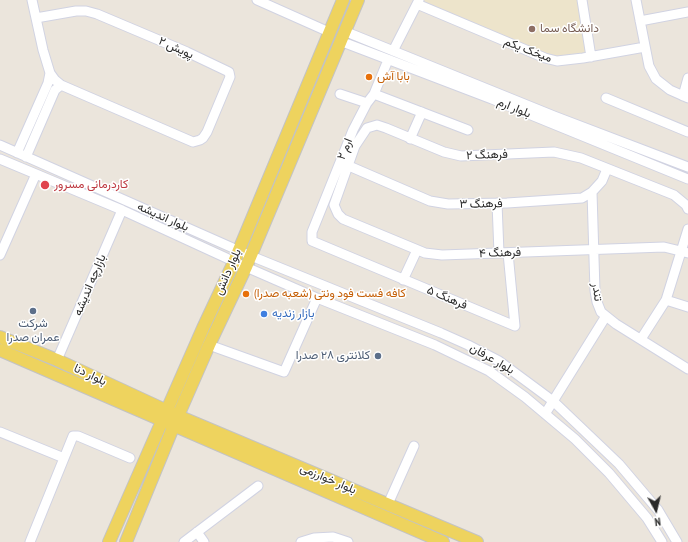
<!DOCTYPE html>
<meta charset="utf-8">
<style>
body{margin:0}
#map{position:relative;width:688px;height:542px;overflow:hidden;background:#ebe5dc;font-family:"PT Sans Narrow",sans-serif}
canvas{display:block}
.north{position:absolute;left:636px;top:490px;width:40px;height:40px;-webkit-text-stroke:3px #fff;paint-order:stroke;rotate:172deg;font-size:11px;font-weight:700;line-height:16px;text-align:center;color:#2a2a2a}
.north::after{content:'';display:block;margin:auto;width:14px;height:18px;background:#2a2a2a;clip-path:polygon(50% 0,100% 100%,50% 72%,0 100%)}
</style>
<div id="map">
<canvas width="688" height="542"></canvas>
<div class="north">N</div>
</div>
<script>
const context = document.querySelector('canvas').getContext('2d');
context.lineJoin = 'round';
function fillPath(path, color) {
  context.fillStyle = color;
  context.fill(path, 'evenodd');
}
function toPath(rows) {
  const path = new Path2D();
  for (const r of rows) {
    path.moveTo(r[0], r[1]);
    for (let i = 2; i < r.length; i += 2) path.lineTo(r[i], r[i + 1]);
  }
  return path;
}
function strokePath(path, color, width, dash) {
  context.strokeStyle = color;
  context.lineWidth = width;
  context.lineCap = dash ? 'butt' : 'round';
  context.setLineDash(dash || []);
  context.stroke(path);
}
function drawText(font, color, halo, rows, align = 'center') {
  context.font = font + ' "PT Sans Narrow",Vazirmatn,sans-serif';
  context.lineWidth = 3;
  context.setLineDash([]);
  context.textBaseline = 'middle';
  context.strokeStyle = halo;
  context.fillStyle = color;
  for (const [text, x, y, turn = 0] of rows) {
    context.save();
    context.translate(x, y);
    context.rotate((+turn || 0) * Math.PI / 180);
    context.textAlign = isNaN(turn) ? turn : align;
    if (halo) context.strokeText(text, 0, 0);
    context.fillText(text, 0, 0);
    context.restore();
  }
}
const education = toPath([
 [424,0,579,0,587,54,561,58,550,57,422,4]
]);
const minor = toPath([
 [32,0,43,50,50,73,55,80,61,85,186,139,193,142,200,140,203,138,207,132,230,77,229,72,187,52,97,14,86,11,76,11,36,18],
 [257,0,329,32],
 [582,0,591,57],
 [636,0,649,66,656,79,670,90,688,98],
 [417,4,545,58,557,61,583,58,645,47],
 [640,21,688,12],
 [344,31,554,116,688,167],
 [340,41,492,99,688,179],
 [393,51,419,0],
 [388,60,374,94,367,103,353,130,312,232,312,241,515,326,508,253],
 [340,94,367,103],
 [374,94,468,130],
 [683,96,688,78],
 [606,98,688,132],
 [410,139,422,112],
 [0,145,251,256,441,333,468,345,499,361,553,401,619,464,658,510,677,542],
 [17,153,48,83,50,73],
 [26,157,55,90,61,85],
 [0,159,122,210,246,267,317,298,435,345,489,371,525,397,575,439,609,473,647,518,662,542],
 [342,163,430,201,448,204,507,203,582,198,592,192,602,181,607,169],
 [592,192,595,291,597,302,601,312,616,324,688,369],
 [497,203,499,253],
 [688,209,686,205,674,195,581,158,554,152,461,156,444,152,386,128,377,125,367,128,355,146,334,205,338,214,343,219,425,253,442,255,664,247,688,253],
 [0,255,36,174],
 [403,280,417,250],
 [666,300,688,307],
 [641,339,666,300,688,229],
 [209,345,284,372,317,298],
 [57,360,122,210],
 [545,414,606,316],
 [0,432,64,458],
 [388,504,414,446],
 [197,532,204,542],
 [30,542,73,436,78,436,130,458],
 [184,542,258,486],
 [301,542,314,538,333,537,348,542]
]);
const major = toPath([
 [0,337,57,360,178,416,477,542],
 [0,350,443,542],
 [109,542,203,328,234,262,343,0],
 [126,542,174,425,209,345,246,267,358,0]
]);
const markers = [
 [532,29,4,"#8d6e63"],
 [369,77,4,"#e8710a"],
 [45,185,5,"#e0444e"],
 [246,294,4,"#e8710a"],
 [33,311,4,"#5c6f8a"],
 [264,314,4,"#3f7fe0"],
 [378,356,4,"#5c6f8a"]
];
const educationNames = [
 ["دانشگاه سما",540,29]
];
const streetNames = [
 ["پویش ۲",176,48,24],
 ["میخک یکم",528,50,21],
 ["بلوار ارم",514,108,22],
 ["ارم ۲",345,149,-68],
 ["فرهنگ ۲",487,155,-2],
 ["فرهنگ ۳",481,204,-1],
 ["بلوار اندیشه",163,217,24],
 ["فرهنگ ۴",500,253,-2],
 ["بلوار دانش",228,272,-66],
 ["بازارچه اندیشه",90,285,-67],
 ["تندر",597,292,82],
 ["فرهنگ ۵",447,298,23],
 ["بلوار عرفان",492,359,30],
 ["بلوار دنا",90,375,25],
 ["بلوار خوارزمی",328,479,23]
];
const foodNames = [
 ["بابا آش",377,77],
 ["کافه فست فود ونتی (شعبه صدرا)",254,294]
];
const healthNames = [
 ["کاردرمانی مسرور",54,185]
];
const shopNames = [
 ["بازار زندیه",272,314]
];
const serviceNames = [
 ["شرکت",33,324],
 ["عمران صدرا",33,338],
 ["کلانتری ۲۸ صدرا",370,356,"right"]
];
fillPath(education, '#ede4cb');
strokePath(minor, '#d1d3e2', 11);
strokePath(major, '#c3c3c3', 14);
strokePath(minor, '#fff', 9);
strokePath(major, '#eed35e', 12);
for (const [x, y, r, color] of markers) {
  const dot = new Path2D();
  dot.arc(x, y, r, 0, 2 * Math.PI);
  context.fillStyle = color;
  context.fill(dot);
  strokePath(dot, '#fff', 1.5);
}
drawText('12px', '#785e54', '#fff', educationNames, 'left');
drawText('12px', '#2a2a2a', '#fff', streetNames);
drawText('12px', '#c56008', '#fff', foodNames, 'left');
drawText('12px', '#be3a42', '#fff', healthNames, 'left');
drawText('12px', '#366cbe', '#fff', shopNames, 'left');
drawText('12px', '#4e5e75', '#fff', serviceNames);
</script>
